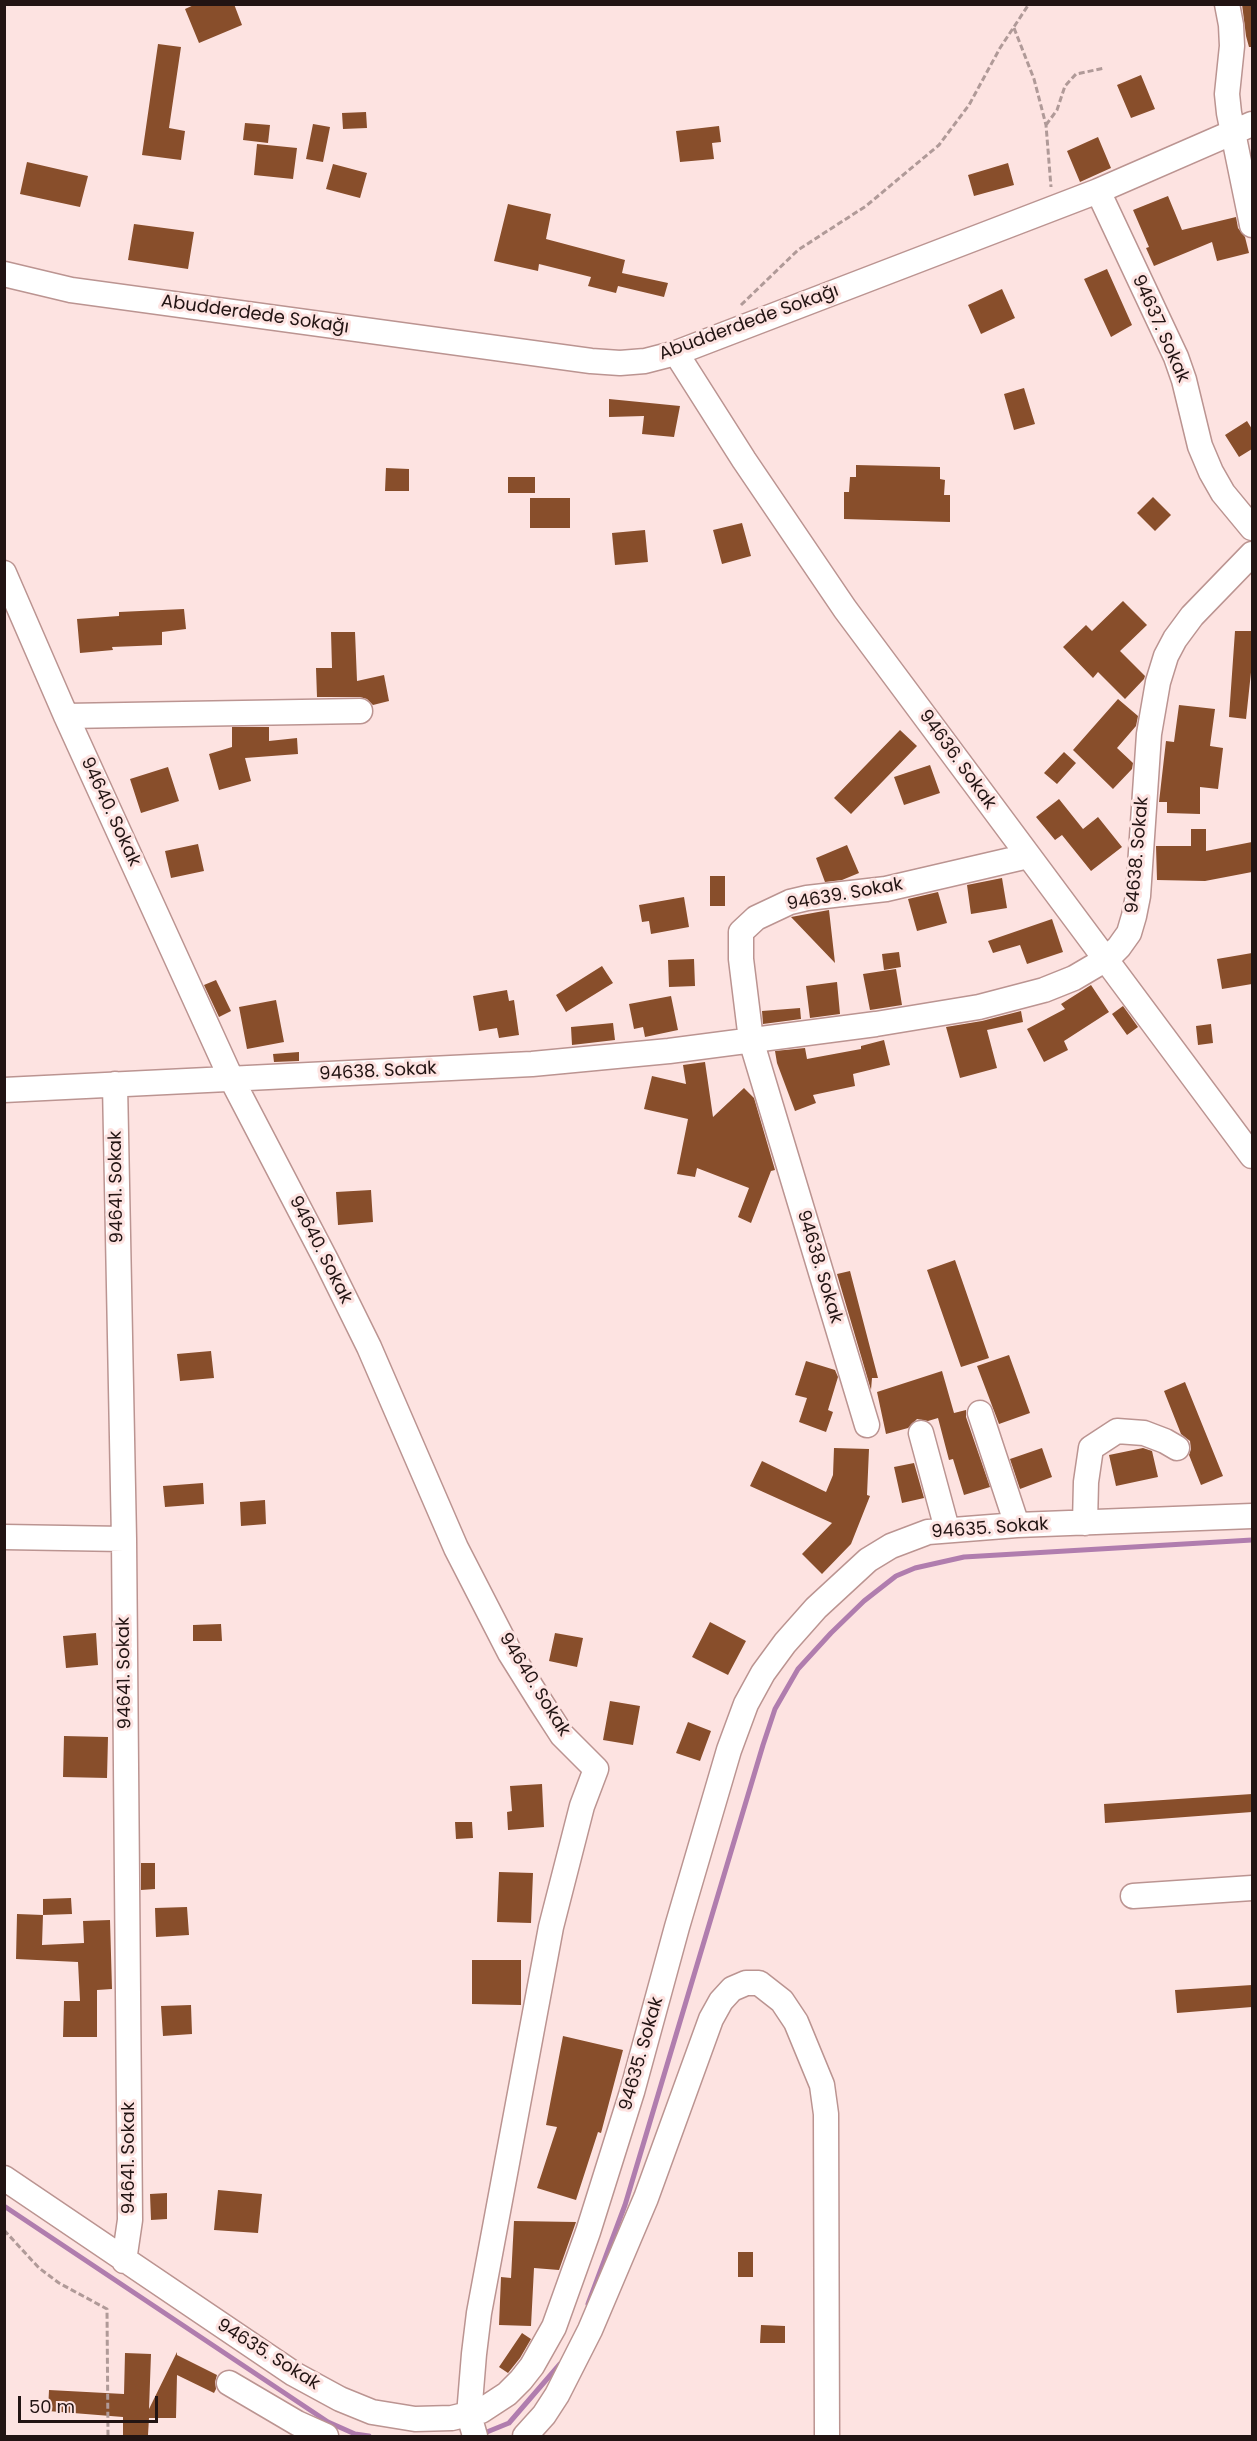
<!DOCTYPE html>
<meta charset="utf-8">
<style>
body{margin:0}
#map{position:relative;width:1257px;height:2441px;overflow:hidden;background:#fde3e1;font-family:Poppins,sans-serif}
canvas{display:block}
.frame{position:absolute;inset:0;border:6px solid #221413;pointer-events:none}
.scale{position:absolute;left:18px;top:2396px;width:140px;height:27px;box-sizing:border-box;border:3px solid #221413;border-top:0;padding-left:8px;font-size:18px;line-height:21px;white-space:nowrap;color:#221413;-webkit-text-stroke:4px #fde3e1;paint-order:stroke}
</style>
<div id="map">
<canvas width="1257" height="2441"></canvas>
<div class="frame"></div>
<div class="scale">50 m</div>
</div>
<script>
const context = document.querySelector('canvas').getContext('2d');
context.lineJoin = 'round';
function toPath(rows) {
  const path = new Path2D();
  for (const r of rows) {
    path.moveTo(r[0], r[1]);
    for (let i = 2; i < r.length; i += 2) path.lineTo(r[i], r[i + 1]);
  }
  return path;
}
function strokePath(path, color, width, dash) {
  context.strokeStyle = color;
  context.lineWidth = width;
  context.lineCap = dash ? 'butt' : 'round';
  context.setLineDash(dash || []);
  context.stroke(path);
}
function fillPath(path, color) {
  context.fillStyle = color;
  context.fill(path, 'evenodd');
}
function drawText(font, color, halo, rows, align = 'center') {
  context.font = font + ' Poppins,sans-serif';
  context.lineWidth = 6;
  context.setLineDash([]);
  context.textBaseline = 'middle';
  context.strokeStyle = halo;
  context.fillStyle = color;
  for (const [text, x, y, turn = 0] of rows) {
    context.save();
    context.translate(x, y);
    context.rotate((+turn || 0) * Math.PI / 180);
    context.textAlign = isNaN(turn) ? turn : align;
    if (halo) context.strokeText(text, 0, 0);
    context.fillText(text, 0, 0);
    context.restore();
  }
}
const stream = toPath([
 [4,2206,328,2422,355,2434,369,2436],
 [588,2304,625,2205,763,1745,775,1709,798,1669,831,1633,864,1601,896,1576,915,1568,964,1557,1252,1540],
 [482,2434,509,2423,560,2364]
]);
const building = toPath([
 [196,4,234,4,242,25,199,43,185,9],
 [1242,4,1252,4,1252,47,1249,47,1246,36],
 [158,44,181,47,169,128,185,131,181,160,142,155],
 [1141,75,1155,109,1131,118,1117,85],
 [366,112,367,128,343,129,342,113],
 [245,123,270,125,268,143,243,140],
 [313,124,330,127,323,162,306,159],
 [719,126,721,142,712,143,714,159,680,162,676,131],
 [1098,137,1111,168,1080,182,1067,151],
 [257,144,297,148,293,179,254,175],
 [27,162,88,176,80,207,20,194],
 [1008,163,1014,185,974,196,968,175],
 [333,164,367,173,360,198,326,189],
 [1168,196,1182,230,1236,217,1238,228,1245,237,1249,253,1217,261,1212,242,1154,266,1146,248,1149,247,1133,210],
 [508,204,551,214,546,239,625,260,622,273,668,283,664,297,618,286,616,293,588,286,591,277,539,264,538,271,494,261],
 [134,224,194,232,188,269,128,260],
 [1107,269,1132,325,1111,337,1084,279],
 [1002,289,1015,318,981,334,968,305],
 [1024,388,1035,424,1014,430,1004,394],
 [609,399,680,406,674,437,642,434,644,416,609,417],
 [1247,421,1252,429,1252,449,1239,457,1225,435],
 [856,465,940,467,940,479,945,480,944,495,950,495,950,522,844,519,844,492,849,492,850,477,856,477],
 [386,468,409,469,409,491,385,491],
 [508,477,535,477,535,493,508,493],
 [1153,497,1171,515,1155,531,1137,513],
 [530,498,570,498,570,528,530,528],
 [742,523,751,556,722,564,713,530],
 [645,530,648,562,615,565,612,533],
 [1123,601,1147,625,1120,651,1145,676,1144,679,1125,699,1098,672,1093,678,1063,647,1086,625,1092,631],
 [184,609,186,629,162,632,162,645,112,647,113,650,80,653,77,619,119,616,119,612],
 [1235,631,1252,631,1252,663,1246,719,1229,717],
 [331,632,355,632,357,681,384,675,389,701,373,705,367,699,360,697,317,697,316,668,332,668],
 [1118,699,1138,716,1136,726,1117,748,1133,763,1132,769,1113,789,1073,750],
 [1179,705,1215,709,1210,746,1223,748,1218,789,1200,787,1200,814,1167,813,1167,802,1159,802,1166,741,1174,742],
 [232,727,269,727,269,741,297,738,298,754,245,758,251,781,219,790,209,754,232,747],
 [900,730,917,746,851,814,834,798],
 [1064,752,1076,763,1057,784,1044,773],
 [930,765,940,793,904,805,894,777],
 [168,767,179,801,141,813,130,779],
 [1059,799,1083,829,1098,817,1122,847,1091,871,1062,835,1055,840,1036,817],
 [1191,829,1206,829,1206,851,1252,842,1252,872,1205,881,1157,880,1156,846,1191,846],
 [198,844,204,871,171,878,165,851],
 [847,845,859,873,842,880,825,882,816,858],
 [710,876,725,876,725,906,710,906],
 [1002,878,1007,908,971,914,967,885],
 [938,892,947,923,917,931,908,899],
 [684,897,689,927,651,934,649,921,642,922,639,905],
 [829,910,835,963,791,917],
 [1052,919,1063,952,1027,964,1020,945,993,953,988,941],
 [899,952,901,967,884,970,882,954],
 [1252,953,1252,984,1222,989,1217,959],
 [694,959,695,986,669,987,668,960],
 [602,966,613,983,566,1012,556,995],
 [896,969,902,1005,870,1010,863,974],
 [216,980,231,1011,219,1017,204,985],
 [837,982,840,1014,810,1018,806,986],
 [1091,985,1109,1012,1064,1041,1068,1050,1044,1062,1027,1029,1065,1009,1061,1004],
 [507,990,509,1001,514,1000,519,1035,499,1038,497,1028,479,1031,473,996],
 [671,996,678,1030,645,1037,643,1027,634,1029,629,1004],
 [276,1000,284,1042,247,1049,239,1007],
 [1123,1006,1138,1027,1127,1035,1112,1014],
 [800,1008,801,1019,763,1024,762,1011],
 [1021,1011,1023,1022,987,1030,997,1068,960,1078,946,1027,982,1021],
 [613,1023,615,1040,572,1045,571,1027],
 [1211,1024,1213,1043,1198,1045,1196,1026],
 [884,1040,890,1065,853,1074,855,1086,813,1095,816,1103,795,1111,777,1063,775,1051,805,1048,807,1059,861,1049,861,1046],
 [299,1052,299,1061,274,1062,273,1054],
 [705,1062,713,1117,744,1088,754,1098,775,1170,771,1171,751,1223,738,1217,749,1188,697,1168,695,1177,677,1174,688,1119,644,1109,652,1076,686,1084,683,1065],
 [371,1190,373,1222,338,1225,336,1192],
 [955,1260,989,1358,961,1367,927,1270],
 [850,1271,878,1378,872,1378,871,1390,837,1274],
 [211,1351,214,1378,180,1381,177,1354],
 [1009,1355,1030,1413,999,1424,977,1366],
 [806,1361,835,1370,838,1377,828,1410,833,1412,826,1432,799,1422,807,1398,795,1395],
 [942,1371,954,1413,966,1410,966,1417,990,1487,964,1495,953,1459,949,1460,938,1418,928,1421,917,1419,908,1428,886,1434,877,1392],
 [1185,1382,1223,1476,1201,1485,1189,1455,1191,1449,1190,1441,1181,1434,1164,1391],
 [834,1448,869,1449,867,1495,870,1496,851,1544,822,1574,802,1554,832,1523,750,1486,762,1461,826,1492,833,1475],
 [1042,1448,1052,1477,1020,1489,1010,1459],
 [1143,1448,1152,1451,1158,1477,1116,1486,1109,1455],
 [914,1463,924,1498,902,1503,894,1467],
 [203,1483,204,1504,165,1507,163,1486],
 [265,1500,266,1524,241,1526,240,1502],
 [710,1622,746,1641,728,1675,692,1657],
 [221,1624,222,1641,193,1641,193,1625],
 [96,1633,98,1665,66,1668,63,1636],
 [555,1633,583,1638,577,1667,549,1661],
 [610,1701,640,1706,633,1745,603,1740],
 [688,1722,711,1731,700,1761,676,1753],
 [64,1736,108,1737,107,1778,63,1777],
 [542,1784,544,1827,508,1830,507,1812,512,1811,510,1786],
 [1252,1794,1252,1812,1105,1823,1104,1804],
 [455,1822,472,1822,473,1838,456,1839],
 [141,1863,155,1863,155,1889,141,1890],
 [499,1872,533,1873,531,1923,497,1922],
 [71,1898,72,1914,43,1915,43,1899],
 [187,1907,189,1935,156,1937,155,1908],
 [17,1914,43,1915,42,1945,84,1943,83,1921,110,1920,112,1989,97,1990,97,2037,63,2037,64,2001,80,2001,78,1962,16,1959],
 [472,1960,521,1960,521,2005,472,2004],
 [1252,1985,1252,2007,1177,2013,1175,1990],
 [191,2005,192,2034,163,2036,161,2006],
 [563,2036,623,2050,601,2133,598,2132,576,2200,537,2188,557,2127,546,2125],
 [218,2190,262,2194,258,2233,214,2230],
 [167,2193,167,2219,151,2220,150,2194],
 [514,2221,576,2222,559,2270,534,2268,531,2326,499,2325,501,2277,511,2278],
 [738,2252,753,2252,753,2277,738,2277],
 [761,2325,785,2326,785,2343,760,2343],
 [522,2333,531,2339,520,2358,508,2373,499,2367],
 [177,2352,177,2355,217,2375,215,2382,216,2389,214,2393,177,2375,176,2418,149,2418,148,2435,123,2436,123,2417,48,2411,49,2390,124,2394,125,2353,151,2354,149,2409]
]);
const path = toPath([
 [1014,28,1034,79,1046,125,1051,187],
 [1046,125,1057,110,1065,86,1076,74,1105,68],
 [741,305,798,250,866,206,939,145,969,105,1000,48,1029,4],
 [4,2230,39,2268,59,2283,107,2309,108,2436]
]);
const minor = toPath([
 [1227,4,1231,25,1232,46,1227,94,1229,113,1252,225],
 [1098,191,1176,357,1184,380,1200,446,1211,472,1223,493,1252,528],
 [4,274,71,290,591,361,620,363,645,361,676,353,1098,191,1252,124],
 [676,353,744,460,845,609,1252,1156],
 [4,573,66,716,231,1078,326,1260,369,1347,456,1548,510,1653,540,1701,562,1735,596,1769,582,1806,551,1927,479,2313,474,2354,469,2415,475,2436],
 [66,716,360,711],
 [115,1084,124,1539,130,2220,124,2261],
 [4,1090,532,1064,669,1051,876,1024,979,1007,1044,990,1074,978,1108,958,1119,947,1129,933,1134,916,1138,896,1149,734,1158,682,1166,656,1175,639,1192,616,1252,554],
 [980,1413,1017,1525],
 [867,1425,751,1040,741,959,741,932,756,918,790,902,807,898,886,889,1028,856],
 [921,1433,947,1529],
 [1085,1523,1086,1482,1091,1448,1117,1431,1144,1433,1165,1441,1177,1448],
 [4,1537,124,1539],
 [1133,1896,1252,1888],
 [4,2178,294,2374,340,2399,372,2412,415,2419,452,2418,481,2411,507,2394,521,2380,532,2366,554,2327,588,2232,632,2092,677,1927,729,1750,746,1704,763,1673,785,1643,816,1608,868,1560,891,1546,928,1532,1017,1525,1252,1516],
 [229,2383,297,2423,326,2436],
 [525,2436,544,2415,557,2395,590,2330,646,2198,711,2019,721,2001,732,1989,746,1983,759,1983,782,2001,796,2022,822,2085,826,2114,827,2436]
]);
const streetNames = [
 ["Abudderdede Sokağı",255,315,8],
 ["Abudderdede Sokağı",749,323,-20],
 ["94637. Sokak",1160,329,66],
 ["94636. Sokak",957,760,54],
 ["94640. Sokak",110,812,65],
 ["94638. Sokak",1138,855,-85],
 ["94639. Sokak",845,895,-10],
 ["94638. Sokak",378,1072,-3],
 ["94641. Sokak",117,1187,-91],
 ["94640. Sokak",320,1250,63],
 ["94638. Sokak",819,1267,73],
 ["94635. Sokak",990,1529,-4],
 ["94641. Sokak",125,1673,-91],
 ["94640. Sokak",534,1685,58],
 ["94635. Sokak",642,2054,-74],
 ["94641. Sokak",129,2158,-90],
 ["94635. Sokak",268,2355,32]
];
strokePath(stream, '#b07dae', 5);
fillPath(building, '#884e2b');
strokePath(minor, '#bb9491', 27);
strokePath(path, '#b09a98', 3, [6, 3]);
strokePath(minor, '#fff', 24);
drawText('18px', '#221413', '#fde3e1', streetNames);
</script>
